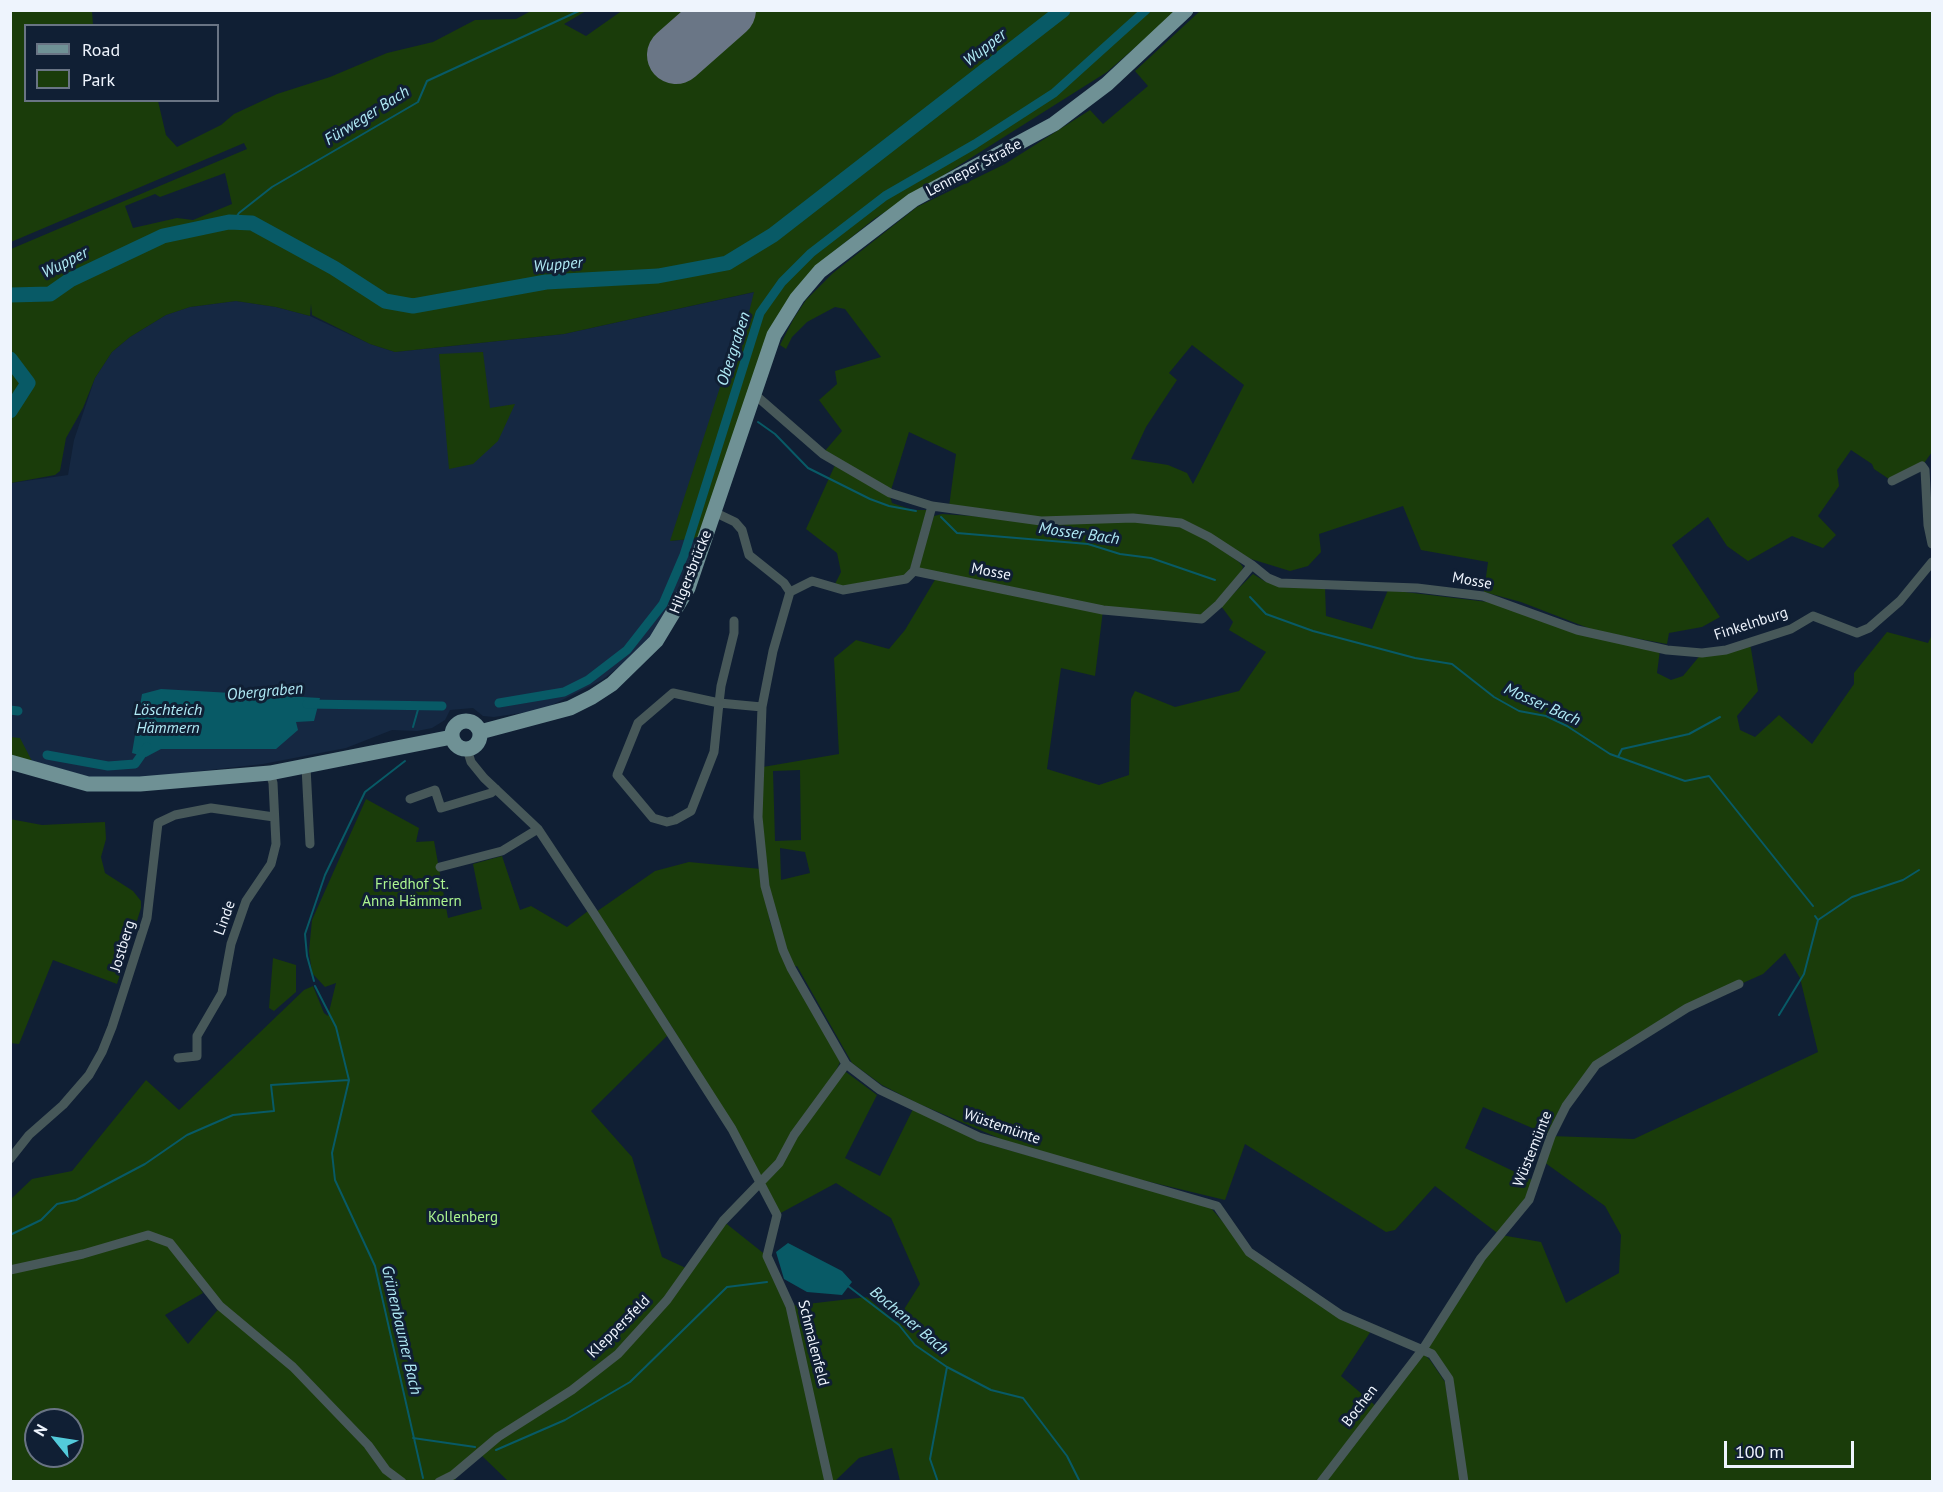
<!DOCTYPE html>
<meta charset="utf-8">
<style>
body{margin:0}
#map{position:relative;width:1943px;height:1492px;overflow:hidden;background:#101f34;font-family:"PT Sans",sans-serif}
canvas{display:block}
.frame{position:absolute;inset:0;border:12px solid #eef4fd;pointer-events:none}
.legend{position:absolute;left:24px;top:24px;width:195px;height:78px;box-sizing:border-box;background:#101f34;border:2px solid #697484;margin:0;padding:8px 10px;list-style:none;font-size:18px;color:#eef4fd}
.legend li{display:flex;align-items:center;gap:12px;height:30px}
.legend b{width:30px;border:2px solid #697484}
.north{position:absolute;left:24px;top:1408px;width:60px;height:60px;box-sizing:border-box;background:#101f34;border:2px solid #697484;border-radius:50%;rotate:300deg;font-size:16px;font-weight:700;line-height:24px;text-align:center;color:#eef4fd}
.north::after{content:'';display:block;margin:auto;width:21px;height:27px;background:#53cbdb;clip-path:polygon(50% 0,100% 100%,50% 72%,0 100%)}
.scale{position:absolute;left:1724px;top:1441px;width:130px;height:27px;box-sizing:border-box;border:3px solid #eef4fd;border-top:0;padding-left:8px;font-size:18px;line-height:21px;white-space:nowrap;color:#eef4fd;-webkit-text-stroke:4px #101f34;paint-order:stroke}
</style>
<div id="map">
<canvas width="1943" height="1492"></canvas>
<div class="frame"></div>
<ul class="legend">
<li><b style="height:8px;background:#6f9195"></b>Road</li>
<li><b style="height:16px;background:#1a3c0a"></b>Park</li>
</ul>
<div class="north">N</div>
<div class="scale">100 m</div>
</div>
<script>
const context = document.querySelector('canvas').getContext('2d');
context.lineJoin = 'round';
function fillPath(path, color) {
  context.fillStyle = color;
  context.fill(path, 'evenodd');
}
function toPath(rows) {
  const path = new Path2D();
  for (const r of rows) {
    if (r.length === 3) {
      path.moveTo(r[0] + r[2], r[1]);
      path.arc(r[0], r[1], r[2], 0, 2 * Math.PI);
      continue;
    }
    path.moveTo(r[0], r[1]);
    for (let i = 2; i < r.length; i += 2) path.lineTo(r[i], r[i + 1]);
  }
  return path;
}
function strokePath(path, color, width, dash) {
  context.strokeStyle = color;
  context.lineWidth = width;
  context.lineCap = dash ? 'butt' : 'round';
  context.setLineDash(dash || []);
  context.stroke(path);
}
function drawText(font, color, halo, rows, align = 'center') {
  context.font = font + ' "PT Sans",sans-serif';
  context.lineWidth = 6;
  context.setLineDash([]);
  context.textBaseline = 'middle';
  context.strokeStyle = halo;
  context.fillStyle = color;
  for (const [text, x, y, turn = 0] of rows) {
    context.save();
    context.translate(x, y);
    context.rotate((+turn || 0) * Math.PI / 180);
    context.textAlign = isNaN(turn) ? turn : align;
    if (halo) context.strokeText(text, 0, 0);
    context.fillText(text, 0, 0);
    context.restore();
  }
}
const built = toPath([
 [755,292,733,379,671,541,700,538,683,584,651,637,632,657,602,680,542,710,494,717,483,716,473,708,450,710,445,720,432,728,417,731,392,730,346,748,263,764,129,779,89,777,11,755,11,483,68,475,74,440,95,378,112,352,130,337,166,315,190,307,236,301,276,307,310,316,370,344,395,352,564,334]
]);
const green = toPath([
 [623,10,1177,11,1107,72,874,219,832,253,795,291,700,538,670,541,722,381,733,378,754,292,564,334,395,352,370,344,312,315,311,304,310,316,276,307,236,301,190,307,166,315,130,337,112,352,95,378,83,408,66,438,60,471,55,475,11,483,11,249,247,149,244,143,11,242,11,11,92,11,93,25,26,26,26,100,158,101,166,135,177,147,221,125,234,114,277,94,330,77,387,53,433,42,475,20,516,19,531,11,586,11,564,24,586,36],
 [225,173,232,204,193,220,177,218,133,228,125,206,155,194,160,197],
 [1200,11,1932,11,1932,452,1922,466,1892,481,1874,469,1872,464,1851,450,1837,470,1839,486,1818,516,1836,535,1823,548,1792,536,1748,561,1727,546,1708,517,1672,545,1720,617,1702,627,1669,633,1667,644,1596,631,1521,602,1484,592,1488,562,1421,550,1403,506,1319,534,1321,552,1308,566,1290,571,1251,559,1190,527,1239,562,1243,567,1241,573,1212,607,1199,616,1103,610,1095,676,1061,668,1047,769,1099,785,1129,775,1131,699,1135,691,1175,707,1239,691,1266,652,1229,630,1233,622,1221,606,1253,574,1266,582,1325,587,1326,616,1372,629,1388,590,1488,602,1660,650,1657,673,1671,680,1683,676,1702,653,1750,643,1758,691,1737,716,1740,730,1755,737,1779,715,1812,744,1854,684,1854,673,1887,632,1928,643,1932,635,1932,1481,1464,1481,1449,1379,1423,1349,1500,1235,1435,1186,1395,1230,1386,1232,1245,1144,1225,1200,1113,1173,1008,1142,917,1103,882,1085,852,1063,797,966,791,968,765,886,757,768,839,754,834,658,856,640,889,649,905,630,936,578,918,568,934,516,942,514,1030,520,949,507,956,454,909,432,891,490,824,452,842,431,819,400,837,384,835,371,881,357,845,309,835,307,807,322,792,337,786,349,780,345,794,318,806,300,833,273,917,207,1005,164,1090,110,1103,124,1148,86,1135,71],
 [1192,345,1244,385,1193,484,1187,473,1168,465,1131,459,1146,427,1177,380,1169,373],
 [800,770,801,840,775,841,773,771],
 [780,848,805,852,810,873,781,880],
 [1785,953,1800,978,1818,1052,1634,1139,1551,1136,1596,1065,1687,1008,1763,974],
 [1483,1107,1551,1136,1544,1162,1605,1206,1621,1235,1619,1273,1566,1303,1541,1242,1501,1235,1536,1182,1465,1148],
 [483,352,490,408,515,404,498,441,473,464,449,469,439,354],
 [835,465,890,496,892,503,913,510,927,510,910,570,906,575,843,587,834,586,841,572,837,553,806,529],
 [10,737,20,738,32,761,11,755],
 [366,799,419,828,416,842,434,841,448,918,482,909,473,864,502,856,520,910,531,906,567,927,588,911,669,1034,591,1111,632,1157,662,1257,688,1269,723,1221,767,1256,790,1306,867,1297,896,1322,920,1284,891,1218,836,1183,777,1215,674,1030,596,912,655,871,689,862,761,869,770,922,780,951,840,1062,832,1080,846,1072,877,1095,845,1158,880,1176,914,1107,977,1141,1210,1207,1249,1252,1341,1315,1373,1328,1341,1376,1377,1407,1423,1353,1430,1360,1445,1382,1461,1481,900,1481,892,1448,859,1458,834,1482,508,1481,480,1454,454,1475,456,1481,11,1482,11,1199,32,1179,72,1171,146,1080,179,1110,304,990,313,986,324,1013,328,1016,336,983,325,987,312,973,309,951,312,920],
 [174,1249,223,1304,188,1344,165,1315,203,1293],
 [36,1420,72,1420,72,1456,36,1456],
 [10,819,42,825,105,822,106,839,101,857,105,873,133,891,141,901,141,908,117,984,53,960,19,1044,10,1043],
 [273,958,296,965,296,992,274,1011,269,1008]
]);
const water = toPath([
 [161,689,320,698,314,721,296,722,298,730,276,749,161,749,146,757,132,753,142,694],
 [788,1243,842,1271,852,1282,842,1295,807,1292,784,1279,776,1252]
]);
const stream = toPath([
 [233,222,239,213,272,187,418,102,427,81,581,10],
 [758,422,775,434,808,468,870,499,889,506,916,511],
 [941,517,957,533,1088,544,1120,554,1151,558,1215,580],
 [1250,597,1266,614,1313,631,1415,658,1452,664,1494,697,1519,711,1546,716,1567,726,1610,754,1685,781,1709,776,1813,906],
 [413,727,419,706],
 [1618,757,1622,749,1689,734,1720,717],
 [1815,916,1818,920,1852,897,1903,880,1919,870],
 [314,981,307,956,305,934,325,875,365,792,405,761],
 [315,986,336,1027,349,1080,332,1153,335,1180,375,1266,423,1478],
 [1779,1015,1804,974,1818,920],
 [10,1235,41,1220,57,1204,76,1200,90,1193,145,1164,187,1135,233,1115,274,1111,271,1085,349,1080],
 [848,1286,899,1325,915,1345,947,1367,991,1390,1023,1398,1067,1456,1080,1482],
 [413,1438,475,1447],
 [496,1450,565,1420,630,1382,727,1287,767,1282],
 [938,1482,930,1459,947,1367]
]);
const canal = toPath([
 [499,703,564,692,588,680,627,650,663,604,684,555,760,313,782,282,811,253,885,196,975,144,1054,93,1146,10],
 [307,704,442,706],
 [10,710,18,711],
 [47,755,108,766,135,764,147,747]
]);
const river = toPath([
 [10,295,50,294,70,280,163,236,229,222,252,223,334,268,385,301,413,306,546,282,658,276,727,263,773,235,1063,10],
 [10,359,28,383,10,411]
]);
const runway = toPath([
 [676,55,727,10]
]);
const street = toPath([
 [753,393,823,454,890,493,932,506,1041,521,1133,518,1181,523,1209,537,1252,565,1268,578,1280,583,1417,588,1483,596,1577,630,1667,650,1702,653,1726,650,1791,629,1813,616,1857,633,1869,628,1900,601,1932,562],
 [1892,481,1922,466,1925,470,1928,525,1932,544],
 [714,512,735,522,742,530,749,555,784,583,790,592,773,651,762,707,758,817,765,886,783,950,791,968,846,1064,880,1090,979,1137,1217,1206,1249,1252,1341,1315,1432,1354,1449,1379,1464,1482],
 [914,571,1103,610,1202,619,1219,604,1252,565],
 [790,592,812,581,843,590,906,579,914,571,932,506],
 [734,621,734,633,721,686,719,703,714,752,691,811,675,820,667,822,653,818,617,775,638,723,673,693,719,703,762,707],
 [467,749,471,762,484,778,538,829,595,915,732,1129,777,1215,767,1256,790,1306,829,1482],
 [306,767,310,844],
 [410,799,435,790,441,808,491,793,496,789],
 [440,867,502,851,538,829],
 [178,1058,197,1056,197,1036,222,993,231,944,246,901,271,864,276,844,273,783,270,773],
 [10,1159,29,1135,63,1105,89,1075,102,1052,112,1027,147,918,158,823,175,815,211,808,274,817],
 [10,1270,83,1254,148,1235,170,1243,220,1306,293,1367,368,1445,386,1470,402,1482],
 [439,1482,453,1475,498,1437,572,1390,618,1354,667,1300,723,1221,779,1163,794,1135,846,1064],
 [1321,1482,1423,1349,1481,1258,1529,1200,1551,1136,1566,1106,1596,1065,1687,1008,1739,984]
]);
const primary = toPath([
 [466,735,14],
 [480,732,570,708,592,697,612,684,656,641,688,588,774,335,797,298,820,271,913,200,1054,124,1107,84,1186,10],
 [10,762,88,784,140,784,270,773,452,737]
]);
const streetNames = [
 ["Lenneper Straße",974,168,-28],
 ["Hilgersbrücke",691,572,-68],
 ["Mosse",991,572,11],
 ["Mosse",1472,581,10],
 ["Finkelnburg",1751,624,-18],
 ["Linde",225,918,-70],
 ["Jostberg",123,946,-73],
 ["Wüstemünte",1002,1127,19],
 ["Wüstemünte",1533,1149,-68],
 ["Kleppersfeld",619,1327,-45],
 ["Schmalenfeld",813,1343,76],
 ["Bochen",1360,1406,-52]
];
const parkNames = [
 ["Friedhof St.",412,885],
 ["Anna Hämmern",412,902],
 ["Kollenberg",463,1218]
];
const waterNames = [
 ["Wupper",985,48,-38],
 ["Fürweger Bach",367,116,-32],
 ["Wupper",65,263,-27],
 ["Wupper",558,265,-5],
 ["Obergraben",734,349,-72],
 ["Mosser Bach",1079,534,8],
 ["Obergraben",265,692,-5],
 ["Mosser Bach",1542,705,24],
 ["Löschteich",168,710],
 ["Hämmern",168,728],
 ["Bochener Bach",909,1321,40],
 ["Grünenbaumer Bach",401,1330,77]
];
fillPath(built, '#152842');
fillPath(green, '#1a3c0a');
fillPath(water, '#085a66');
strokePath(stream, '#085a66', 2);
strokePath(canal, '#085a66', 9);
strokePath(river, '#085a66', 15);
strokePath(runway, '#6a7686', 58);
strokePath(street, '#475859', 9);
strokePath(primary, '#6f9195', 15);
drawText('15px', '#eef4fd', '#101f34', streetNames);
drawText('15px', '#acf590', '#101f34', parkNames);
drawText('italic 16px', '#b0eaf5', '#101f34', waterNames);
</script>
